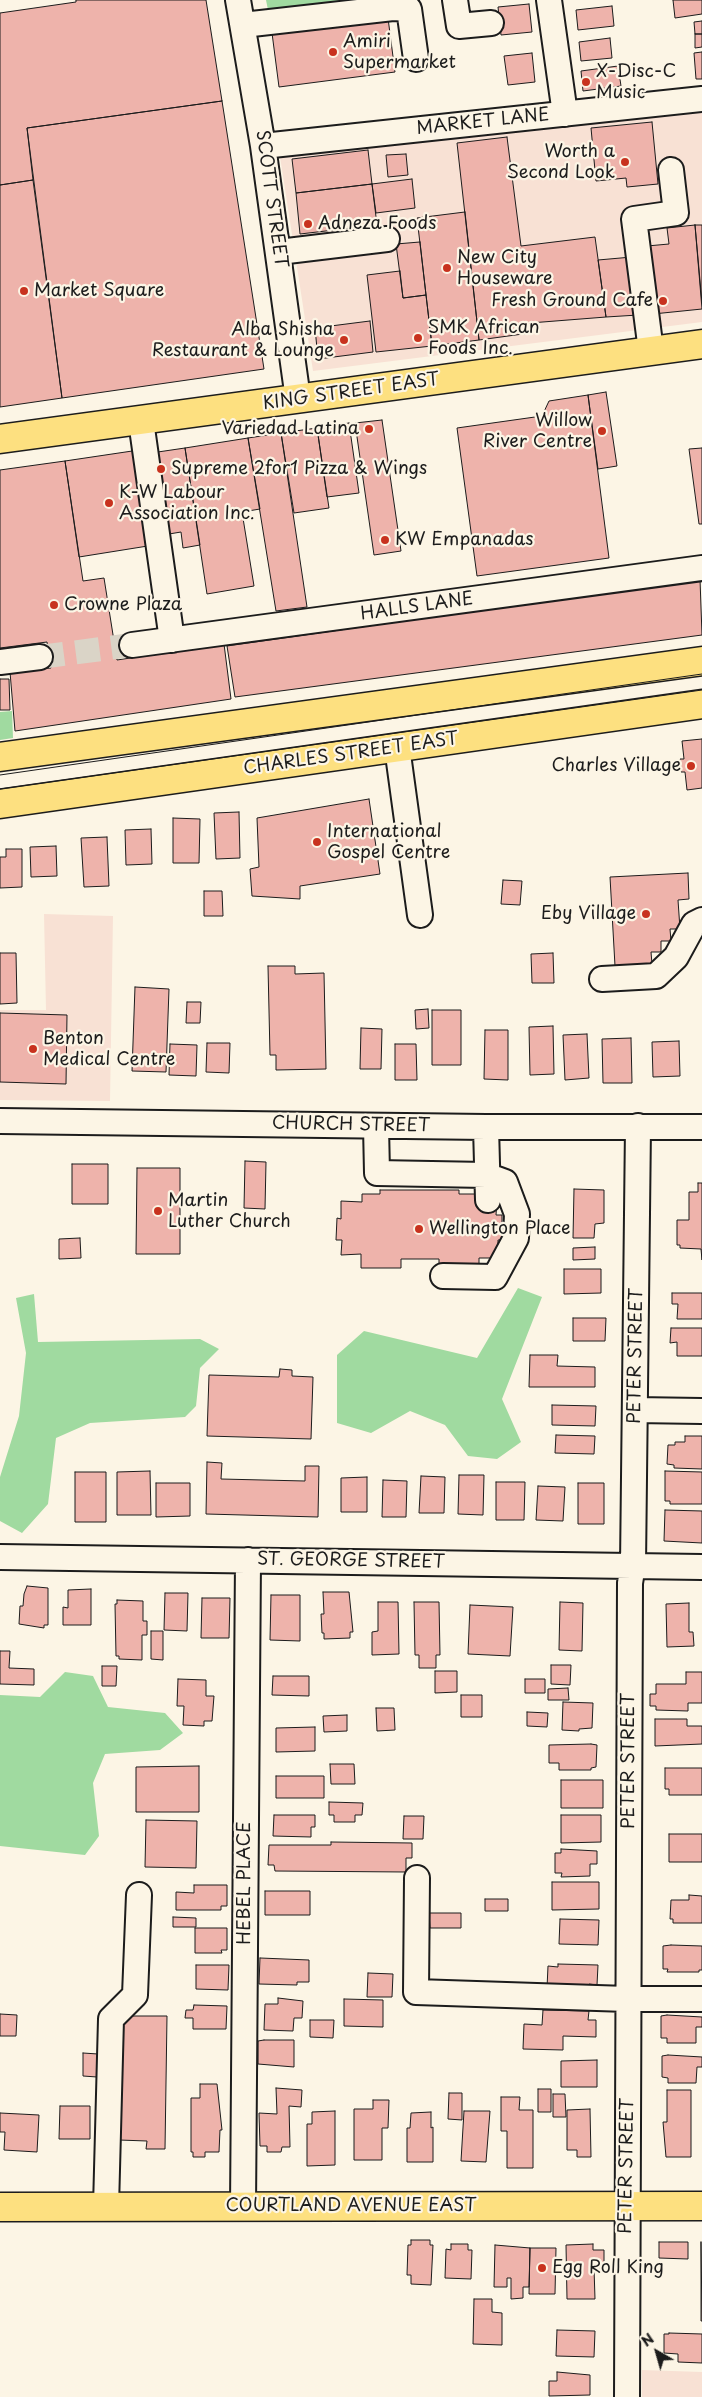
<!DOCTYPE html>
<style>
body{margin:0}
#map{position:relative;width:702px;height:2397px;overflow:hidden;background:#fcf5e5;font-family:"Playpen Sans",sans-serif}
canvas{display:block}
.north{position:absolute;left:632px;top:2327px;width:50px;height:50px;-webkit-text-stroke:4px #fcf5e5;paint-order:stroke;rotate:322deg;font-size:14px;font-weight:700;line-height:20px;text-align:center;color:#1c1c1c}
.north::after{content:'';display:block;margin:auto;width:18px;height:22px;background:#1c1c1c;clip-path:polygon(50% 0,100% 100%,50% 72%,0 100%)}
</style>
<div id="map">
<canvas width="702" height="2397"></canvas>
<div class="north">N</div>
</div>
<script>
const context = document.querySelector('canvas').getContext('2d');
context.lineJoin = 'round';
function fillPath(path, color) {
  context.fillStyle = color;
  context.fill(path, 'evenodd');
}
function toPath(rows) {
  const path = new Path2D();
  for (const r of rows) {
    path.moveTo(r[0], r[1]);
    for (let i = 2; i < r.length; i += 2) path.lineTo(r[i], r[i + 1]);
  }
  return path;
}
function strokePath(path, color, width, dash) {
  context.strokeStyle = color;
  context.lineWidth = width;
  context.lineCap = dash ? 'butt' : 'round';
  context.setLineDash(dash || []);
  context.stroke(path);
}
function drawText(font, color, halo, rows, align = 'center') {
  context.font = font + ' "Playpen Sans",sans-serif';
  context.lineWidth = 4.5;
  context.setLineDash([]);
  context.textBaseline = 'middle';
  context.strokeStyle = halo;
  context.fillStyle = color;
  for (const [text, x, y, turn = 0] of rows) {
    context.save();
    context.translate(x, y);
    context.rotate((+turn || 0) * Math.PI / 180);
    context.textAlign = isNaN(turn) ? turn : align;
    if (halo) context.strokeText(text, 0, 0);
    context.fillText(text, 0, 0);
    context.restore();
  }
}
const built = toPath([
 [702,107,702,322,313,371,279,150],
 [44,914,113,916,110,1101,0,1100,0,1010,46,1010],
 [642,2370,702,2372,702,2397,642,2397]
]);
const green = toPath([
 [266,0,355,0,268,10],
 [12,711,13,738,0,740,0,712],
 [518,1288,542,1297,502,1399,521,1442,497,1459,468,1456,445,1425,410,1411,371,1433,337,1423,337,1355,364,1331,477,1358],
 [34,1294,38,1342,200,1339,219,1349,200,1368,196,1406,185,1417,90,1423,56,1438,48,1504,22,1533,0,1521,0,1477,19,1416,26,1353,16,1298],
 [65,1672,93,1676,108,1707,165,1713,183,1733,160,1750,105,1754,93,1783,99,1836,85,1855,0,1846,0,1695,40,1697]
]);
const building = toPath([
 [76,0,206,0,222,101,27,128,33,180,0,185,0,13,76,2,76,0],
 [673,0,702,0,702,14,675,18,673,0],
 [529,4,532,32,501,35,498,7,529,4],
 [612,6,614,26,578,30,576,10,612,6],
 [388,18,395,72,279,87,272,33,388,18],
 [702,21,702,34,695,34,694,22,702,21],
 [695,34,702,34,702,47,695,48,695,34],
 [610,38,612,58,581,61,579,42,610,38],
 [702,52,702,79,696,79,694,53,702,52],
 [532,53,535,82,508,85,504,56,532,53],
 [618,66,621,86,583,91,581,71,618,66],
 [222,101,264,369,62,398,27,128,222,101],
 [652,122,658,184,627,187,626,178,596,181,591,128,652,122],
 [507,137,521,246,595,237,606,317,530,323,530,333,479,340,457,143,507,137],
 [368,150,372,184,296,193,292,159,368,150],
 [406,154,408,175,388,177,386,155,406,154],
 [412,179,415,208,376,213,372,184,412,179],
 [33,180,62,398,0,407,0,185,33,180],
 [372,184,377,225,300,234,296,193,372,184],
 [465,212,479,340,432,346,417,218,465,212],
 [695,225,702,309,653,314,647,246,669,244,667,228,695,225],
 [695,225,702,225,702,303,695,225],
 [420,242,426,295,403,298,396,244,420,242],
 [632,257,638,315,606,317,598,260,632,257],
 [400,271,403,298,426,295,432,346,376,352,367,275,400,271],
 [370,321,373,352,318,359,315,328,370,321],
 [606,392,617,466,598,469,588,395,606,392],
 [588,395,609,558,477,576,457,428,542,416,549,401,588,395],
 [382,420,401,551,374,555,355,423,382,420],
 [349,423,359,493,327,497,317,428,349,423],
 [317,428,329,508,294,513,281,433,317,428],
 [281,433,307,607,276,611,248,438,281,433],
 [248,438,260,509,242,512,254,586,207,594,185,448,248,438],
 [185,448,200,545,183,548,181,532,163,535,151,453,185,448],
 [702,448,702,524,699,524,689,449,702,448],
 [139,450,154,545,79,557,65,461,139,450],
 [65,461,83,581,104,578,117,660,224,644,231,699,15,731,10,672,51,668,47,642,0,648,0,470,65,461],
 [700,579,702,635,235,697,227,646,700,579],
 [0,679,9,679,10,710,0,710,0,679],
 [702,739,702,788,687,790,685,772,681,772,680,759,684,759,682,741,702,739],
 [369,799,380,874,300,886,300,899,252,896,250,869,259,867,257,818,369,799],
 [239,812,240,858,216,859,214,813,239,812],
 [173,818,200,819,199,863,173,863,173,818],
 [151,829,152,864,126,865,125,830,151,829],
 [107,837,109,886,84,887,81,838,107,837],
 [56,846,57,876,31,877,30,847,56,846],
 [6,849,22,849,22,887,0,888,0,857,6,857,6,849],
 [688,873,689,899,678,900,680,929,670,929,671,941,661,941,661,952,651,952,652,964,615,966,610,877,688,873],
 [503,880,522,881,520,905,501,904,503,880],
 [204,891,222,891,223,916,204,916,204,891],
 [0,953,16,953,17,1003,0,1004,0,953],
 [553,953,554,983,532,983,531,954,553,953],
 [268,966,295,966,295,974,324,973,326,1069,276,1070,276,1055,270,1055,268,966],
 [135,987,169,989,166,1072,132,1071,135,987],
 [187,1002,201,1002,200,1023,186,1023,187,1002],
 [428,1009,429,1028,416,1029,415,1010,428,1009],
 [432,1010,461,1010,461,1065,432,1065,432,1010],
 [0,1013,67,1015,66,1084,0,1082,0,1013],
 [553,1026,554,1074,530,1075,529,1027,553,1026],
 [361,1028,382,1029,381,1069,360,1069,361,1028],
 [485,1030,508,1030,508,1080,484,1079,485,1030],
 [587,1034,589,1078,565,1080,563,1035,587,1034],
 [631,1038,632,1083,603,1083,602,1039,631,1038],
 [679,1041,680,1076,653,1077,652,1042,679,1041],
 [207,1043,230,1043,229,1073,206,1072,207,1043],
 [170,1044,197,1045,196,1076,169,1075,170,1044],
 [395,1044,416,1044,417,1080,395,1080,395,1044],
 [245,1161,266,1162,265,1209,244,1208,245,1161],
 [72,1164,108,1164,108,1204,72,1204,72,1164],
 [137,1168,180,1168,180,1254,136,1254,137,1168],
 [698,1183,702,1183,702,1260,701,1249,680,1248,680,1245,677,1245,677,1220,689,1220,689,1192,698,1192,698,1183],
 [574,1189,604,1190,604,1223,595,1224,594,1238,573,1238,574,1189],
 [380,1190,459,1190,459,1194,479,1194,497,1200,496,1215,502,1215,502,1240,498,1240,498,1258,479,1258,479,1268,439,1268,439,1259,401,1259,401,1268,361,1268,361,1254,341,1255,342,1240,336,1240,337,1218,341,1219,341,1201,362,1202,362,1194,380,1194,380,1190],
 [80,1238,81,1258,59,1259,59,1239,80,1238],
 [595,1247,595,1259,573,1260,573,1248,595,1247],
 [564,1269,601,1269,601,1293,564,1294,564,1269],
 [672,1293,702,1293,702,1319,677,1319,678,1304,672,1304,672,1293],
 [573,1318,606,1318,605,1341,573,1341,573,1318],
 [671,1328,702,1328,702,1356,677,1356,677,1342,670,1343,671,1328],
 [530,1355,558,1355,557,1366,595,1367,595,1387,529,1387,530,1355],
 [280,1369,292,1370,292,1376,313,1377,311,1439,207,1436,209,1375,279,1377,280,1369],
 [552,1405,596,1406,595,1426,552,1425,552,1405],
 [556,1435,595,1436,594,1454,555,1453,556,1435],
 [685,1436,702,1436,702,1469,674,1468,674,1465,667,1464,668,1445,675,1445,675,1442,685,1442,685,1436],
 [207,1462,222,1463,221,1479,305,1481,305,1466,319,1466,318,1517,206,1514,207,1462],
 [150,1471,151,1515,117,1515,117,1472,150,1471],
 [665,1471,702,1472,702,1504,670,1504,670,1501,665,1501,665,1471],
 [75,1472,106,1472,106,1522,75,1522,75,1472],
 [459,1475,484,1475,483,1515,458,1514,459,1475],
 [421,1476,445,1477,444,1513,419,1513,421,1476],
 [367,1477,367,1512,341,1512,341,1478,367,1477],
 [383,1480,407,1481,406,1517,382,1517,383,1480],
 [496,1482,525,1482,524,1520,496,1520,496,1482],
 [156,1483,190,1483,190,1516,156,1517,156,1483],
 [578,1483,604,1483,604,1524,578,1524,578,1483],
 [538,1486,565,1487,563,1521,536,1520,538,1486],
 [665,1510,702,1511,702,1543,664,1541,665,1510],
 [27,1586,48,1588,48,1625,44,1625,44,1628,19,1624,20,1606,23,1606,24,1594,27,1586],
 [91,1589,91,1625,63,1625,63,1607,68,1608,68,1590,91,1589],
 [323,1592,349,1592,353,1632,350,1632,350,1638,324,1639,324,1633,322,1633,321,1614,324,1614,323,1592],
 [165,1593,188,1593,187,1631,164,1630,165,1593],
 [271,1595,300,1595,300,1641,270,1640,271,1595],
 [202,1598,230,1598,229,1638,201,1638,202,1598],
 [117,1600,143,1601,143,1621,147,1621,147,1635,142,1635,142,1660,119,1659,119,1656,116,1656,115,1604,117,1604,117,1600],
 [378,1602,398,1602,399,1654,372,1655,372,1632,378,1631,378,1602],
 [414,1602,439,1602,440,1655,436,1655,436,1668,419,1668,419,1655,415,1655,414,1602],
 [560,1602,583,1603,582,1651,559,1650,560,1602],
 [689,1603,689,1632,693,1632,694,1646,667,1647,666,1604,689,1603],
 [470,1605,513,1607,510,1656,468,1654,470,1605],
 [151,1631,163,1631,163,1660,151,1659,151,1631],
 [0,1651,10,1651,9,1668,34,1669,34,1685,0,1684,0,1651],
 [551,1665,571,1665,570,1685,551,1684,551,1665],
 [102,1666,117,1666,116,1686,102,1686,102,1666],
 [435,1671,457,1671,457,1692,435,1693,435,1671],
 [686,1672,702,1672,702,1703,688,1703,688,1711,656,1710,656,1706,650,1706,650,1694,656,1694,656,1684,686,1684,686,1672],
 [273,1676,309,1676,309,1696,272,1695,273,1676],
 [178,1679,206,1680,206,1696,214,1696,212,1721,204,1721,204,1726,183,1725,184,1706,177,1706,178,1679],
 [525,1679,545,1679,545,1693,525,1693,525,1679],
 [568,1688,569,1700,548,1700,548,1689,568,1688],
 [461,1695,482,1695,482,1717,461,1717,461,1695],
 [563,1702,593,1703,592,1728,579,1729,579,1731,562,1730,563,1702],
 [376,1708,394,1708,395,1730,377,1731,376,1708],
 [527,1712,548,1713,547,1727,527,1726,527,1712],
 [347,1715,347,1731,324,1732,323,1716,347,1715],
 [655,1719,687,1719,687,1726,702,1726,702,1744,655,1746,655,1719],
 [315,1727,315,1751,276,1752,276,1728,315,1727],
 [591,1744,597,1745,596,1767,591,1768,591,1770,559,1770,559,1763,549,1763,549,1745,591,1744],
 [330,1764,354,1764,355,1784,331,1784,330,1764],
 [199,1766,199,1812,136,1812,136,1767,199,1766],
 [665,1768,702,1768,702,1795,669,1795,669,1789,665,1789,665,1768],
 [276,1776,324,1776,324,1798,276,1798,276,1776],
 [561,1780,603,1780,603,1808,561,1808,561,1780],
 [329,1802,363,1803,362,1815,355,1815,355,1822,334,1822,334,1815,329,1815,329,1802],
 [274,1815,315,1815,315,1827,311,1827,311,1837,273,1836,274,1815],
 [561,1815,601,1815,601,1842,561,1843,561,1815],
 [404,1816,424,1816,423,1839,403,1839,404,1816],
 [146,1820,197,1821,196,1868,145,1867,146,1820],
 [669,1834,702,1834,702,1862,669,1862,669,1834],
 [331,1842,412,1843,412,1858,406,1858,406,1872,275,1871,274,1865,268,1865,269,1845,331,1845,331,1842],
 [561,1849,597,1851,597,1864,590,1864,590,1876,561,1877,562,1873,555,1873,555,1853,561,1853,561,1849],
 [552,1882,599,1882,599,1909,552,1910,552,1882],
 [194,1885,227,1885,227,1906,221,1906,221,1910,176,1910,176,1892,194,1893,194,1885],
 [265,1891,310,1891,310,1915,265,1915,265,1891],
 [689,1895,702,1896,702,1923,673,1923,673,1919,670,1919,671,1900,689,1900,689,1895],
 [485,1899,508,1899,508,1911,485,1911,485,1899],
 [429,1913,461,1913,461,1928,430,1928,429,1913],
 [173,1917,196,1918,196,1927,173,1927,173,1917],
 [560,1919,599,1920,598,1945,559,1944,560,1919],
 [195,1928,227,1928,227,1950,221,1950,222,1953,195,1953,195,1928],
 [671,1945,702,1946,702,1970,699,1970,699,1972,667,1972,668,1969,663,1969,663,1946,671,1945],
 [260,1958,309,1960,309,1982,297,1982,297,1985,259,1984,260,1958],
 [558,1964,598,1965,597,1985,589,1984,589,1989,547,1988,548,1966,558,1967,558,1964],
 [196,1965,229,1965,228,1990,196,1989,196,1965],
 [368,1973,393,1974,392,1997,367,1997,368,1973],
 [278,1998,303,2001,302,2018,294,2018,293,2031,264,2030,265,2004,278,2004,278,1998],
 [344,1999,383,2000,383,2027,344,2026,344,1999],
 [194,2005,227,2006,226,2029,193,2029,193,2018,185,2018,186,2010,193,2010,194,2005],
 [543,2010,589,2011,588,2020,596,2020,596,2037,563,2036,563,2050,523,2049,524,2024,542,2025,543,2010],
 [0,2014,17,2015,16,2036,0,2036,0,2014],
 [667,2015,702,2017,702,2027,696,2027,696,2043,667,2043,667,2038,661,2038,661,2016,667,2015],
 [121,2016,167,2016,165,2149,146,2149,147,2141,119,2140,121,2016],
 [310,2020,334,2020,333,2038,310,2037,310,2020],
 [264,2040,294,2040,294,2067,258,2064,258,2041,264,2040],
 [83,2053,98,2054,97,2077,83,2076,83,2053],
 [668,2055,702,2057,702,2067,697,2067,696,2083,668,2083,668,2078,662,2077,662,2056,668,2055],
 [597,2060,597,2087,561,2087,561,2061,597,2060],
 [200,2084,217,2084,222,2130,220,2130,219,2152,205,2152,205,2157,193,2157,193,2152,191,2152,191,2098,200,2098,200,2084],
 [276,2088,302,2090,301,2107,289,2106,290,2147,282,2147,281,2152,267,2152,267,2146,260,2146,259,2113,277,2114,276,2088],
 [538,2089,551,2089,551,2112,538,2112,538,2089],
 [667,2090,691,2090,691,2157,666,2157,663,2122,667,2122,667,2090],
 [449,2093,462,2093,462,2120,448,2119,449,2093],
 [553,2094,565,2094,566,2117,553,2117,553,2094],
 [501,2097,520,2097,519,2110,533,2110,533,2168,507,2168,507,2131,501,2131,501,2097],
 [373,2100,389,2100,388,2128,382,2128,382,2160,354,2160,354,2109,373,2109,373,2100],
 [60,2106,90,2106,90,2139,59,2139,60,2106],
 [590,2109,591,2157,577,2157,577,2150,567,2150,567,2110,590,2109],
 [335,2111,335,2165,307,2166,307,2124,312,2124,312,2112,335,2111],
 [464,2111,490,2111,486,2162,461,2161,464,2111],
 [431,2112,431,2128,433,2127,433,2162,407,2162,407,2128,410,2128,411,2113,431,2112],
 [0,2113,39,2115,37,2152,4,2150,5,2132,0,2132,0,2113],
 [411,2240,430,2240,430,2245,433,2245,431,2285,411,2284,411,2275,407,2275,408,2245,411,2245,411,2240],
 [659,2242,688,2242,688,2259,659,2258,659,2242],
 [701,2242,702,2321,701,2321,701,2242],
 [451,2244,468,2244,468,2250,472,2250,471,2279,445,2278,446,2249,451,2250,451,2244],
 [593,2244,593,2250,604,2250,604,2268,594,2268,595,2299,567,2299,566,2245,593,2244],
 [495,2245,530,2248,529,2287,523,2287,523,2298,511,2299,511,2278,507,2278,507,2287,494,2287,495,2245],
 [530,2248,556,2248,555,2294,529,2294,530,2248],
 [474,2299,492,2299,492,2312,502,2313,502,2345,473,2344,474,2299],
 [557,2330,595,2331,594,2357,556,2356,557,2330],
 [669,2333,702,2334,702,2363,678,2362,678,2354,664,2353,664,2334,669,2334,669,2333],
 [557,2372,590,2375,590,2395,549,2396,549,2381,557,2381,557,2372]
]);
const minorTunnel = toPath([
 [40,657,132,645]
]);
const minor = toPath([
 [238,0,263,146,298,399],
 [455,0,459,26,491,23],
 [549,0,565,114],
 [243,25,393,8,409,9,416,59],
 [263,146,702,99],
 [279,252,387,239],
 [651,351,634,219,676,213,671,170],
 [141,421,172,640],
 [132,645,702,568],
 [0,662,40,657],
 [397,747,420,915],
 [602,979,656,976,676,957,694,924,702,920],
 [0,1121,486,1127,702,1127],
 [376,1126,377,1173,486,1175,505,1182,517,1214,516,1238,495,1277,443,1276],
 [486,1127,488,1200],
 [635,1410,702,1411],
 [0,1557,702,1567],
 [417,1878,416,1992,627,1999,702,1999],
 [106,2207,111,2019,135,1995,139,1895],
 [243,2207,248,1560],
 [627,2397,630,1583,633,1565,638,1126]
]);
const major = toPath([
 [0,439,702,344],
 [0,757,702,661],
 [0,804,702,704],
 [0,2207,702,2206]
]);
const tram = toPath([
 [0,775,702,674],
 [0,789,702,690]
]);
const markers = [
 [333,52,5,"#c8321e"],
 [586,82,5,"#c8321e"],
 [625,162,5,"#c8321e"],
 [308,224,5,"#c8321e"],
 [447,268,5,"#c8321e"],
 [24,291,5,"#c8321e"],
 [663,301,5,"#c8321e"],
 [418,338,5,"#c8321e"],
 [344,340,5,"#c8321e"],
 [369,429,5,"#c8321e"],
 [602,431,5,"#c8321e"],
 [161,469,5,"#c8321e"],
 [109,503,5,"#c8321e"],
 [385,540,5,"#c8321e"],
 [54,605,5,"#c8321e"],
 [691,766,5,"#c8321e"],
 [317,842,5,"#c8321e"],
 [646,914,5,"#c8321e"],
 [33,1049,5,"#c8321e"],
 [158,1211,5,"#c8321e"],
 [419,1229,5,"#c8321e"],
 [542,2268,5,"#c8321e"]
];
const poiNames = [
 ["Amiri",343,42],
 ["Supermarket",343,63],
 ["X-Disc-C",596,72],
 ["Music",596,93],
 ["Worth a",615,152,"right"],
 ["Second Look",615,173,"right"],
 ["Adneza Foods",318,224],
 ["New City",457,258],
 ["Houseware",457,279],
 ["Market Square",34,291],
 ["Fresh Ground Cafe",653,301,"right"],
 ["SMK African",428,328],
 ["Foods Inc.",428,349],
 ["Alba Shisha",334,330,"right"],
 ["Restaurant & Lounge",334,351,"right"],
 ["Willow",592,421,"right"],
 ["River Centre",592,442,"right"],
 ["Variedad Latina",359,429,"right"],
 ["Supreme 2for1 Pizza & Wings",171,469],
 ["K-W Labour",119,493],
 ["Association Inc.",119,514],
 ["KW Empanadas",395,540],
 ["Crowne Plaza",64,605],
 ["Charles Village",681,766,"right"],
 ["International",327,832],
 ["Gospel Centre",327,853],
 ["Eby Village",636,914,"right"],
 ["Benton",43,1039],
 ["Medical Centre",43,1060],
 ["Martin",168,1201],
 ["Luther Church",168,1222],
 ["Wellington Place",429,1229],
 ["Egg Roll King",552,2268]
];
const streetNames = [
 ["MARKET LANE",483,122,-6],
 ["SCOTT STREET",271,199,82],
 ["KING STREET EAST",351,392,-8],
 ["HALLS LANE",417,607,-8],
 ["CHARLES STREET EAST",351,754,-8],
 ["CHURCH STREET",351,1125,1],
 ["PETER STREET",636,1356,-89],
 ["ST. GEORGE STREET",351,1561,1],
 ["PETER STREET",629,1761,-90],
 ["HEBEL PLACE",245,1883,-90],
 ["PETER STREET",627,2166,-89],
 ["COURTLAND AVENUE EAST",351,2206]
];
fillPath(built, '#f8e1d4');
fillPath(green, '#a0daa0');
fillPath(building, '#eeb3ab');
strokePath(building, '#1c1c1c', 1);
strokePath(minorTunnel, '#dad4c7', 24, [24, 12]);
strokePath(minor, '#1c1c1c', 28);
strokePath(major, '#1c1c1c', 31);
strokePath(minor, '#fcf5e5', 24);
strokePath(major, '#fde080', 28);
strokePath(tram, '#1c1c1c', 1);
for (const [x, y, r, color] of markers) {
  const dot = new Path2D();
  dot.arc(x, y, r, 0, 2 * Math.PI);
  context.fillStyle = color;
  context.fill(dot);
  strokePath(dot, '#fcf5e5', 2);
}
drawText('18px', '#1c1c1c', '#fcf5e5', poiNames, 'left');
drawText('18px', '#1c1c1c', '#fcf5e5', streetNames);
</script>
